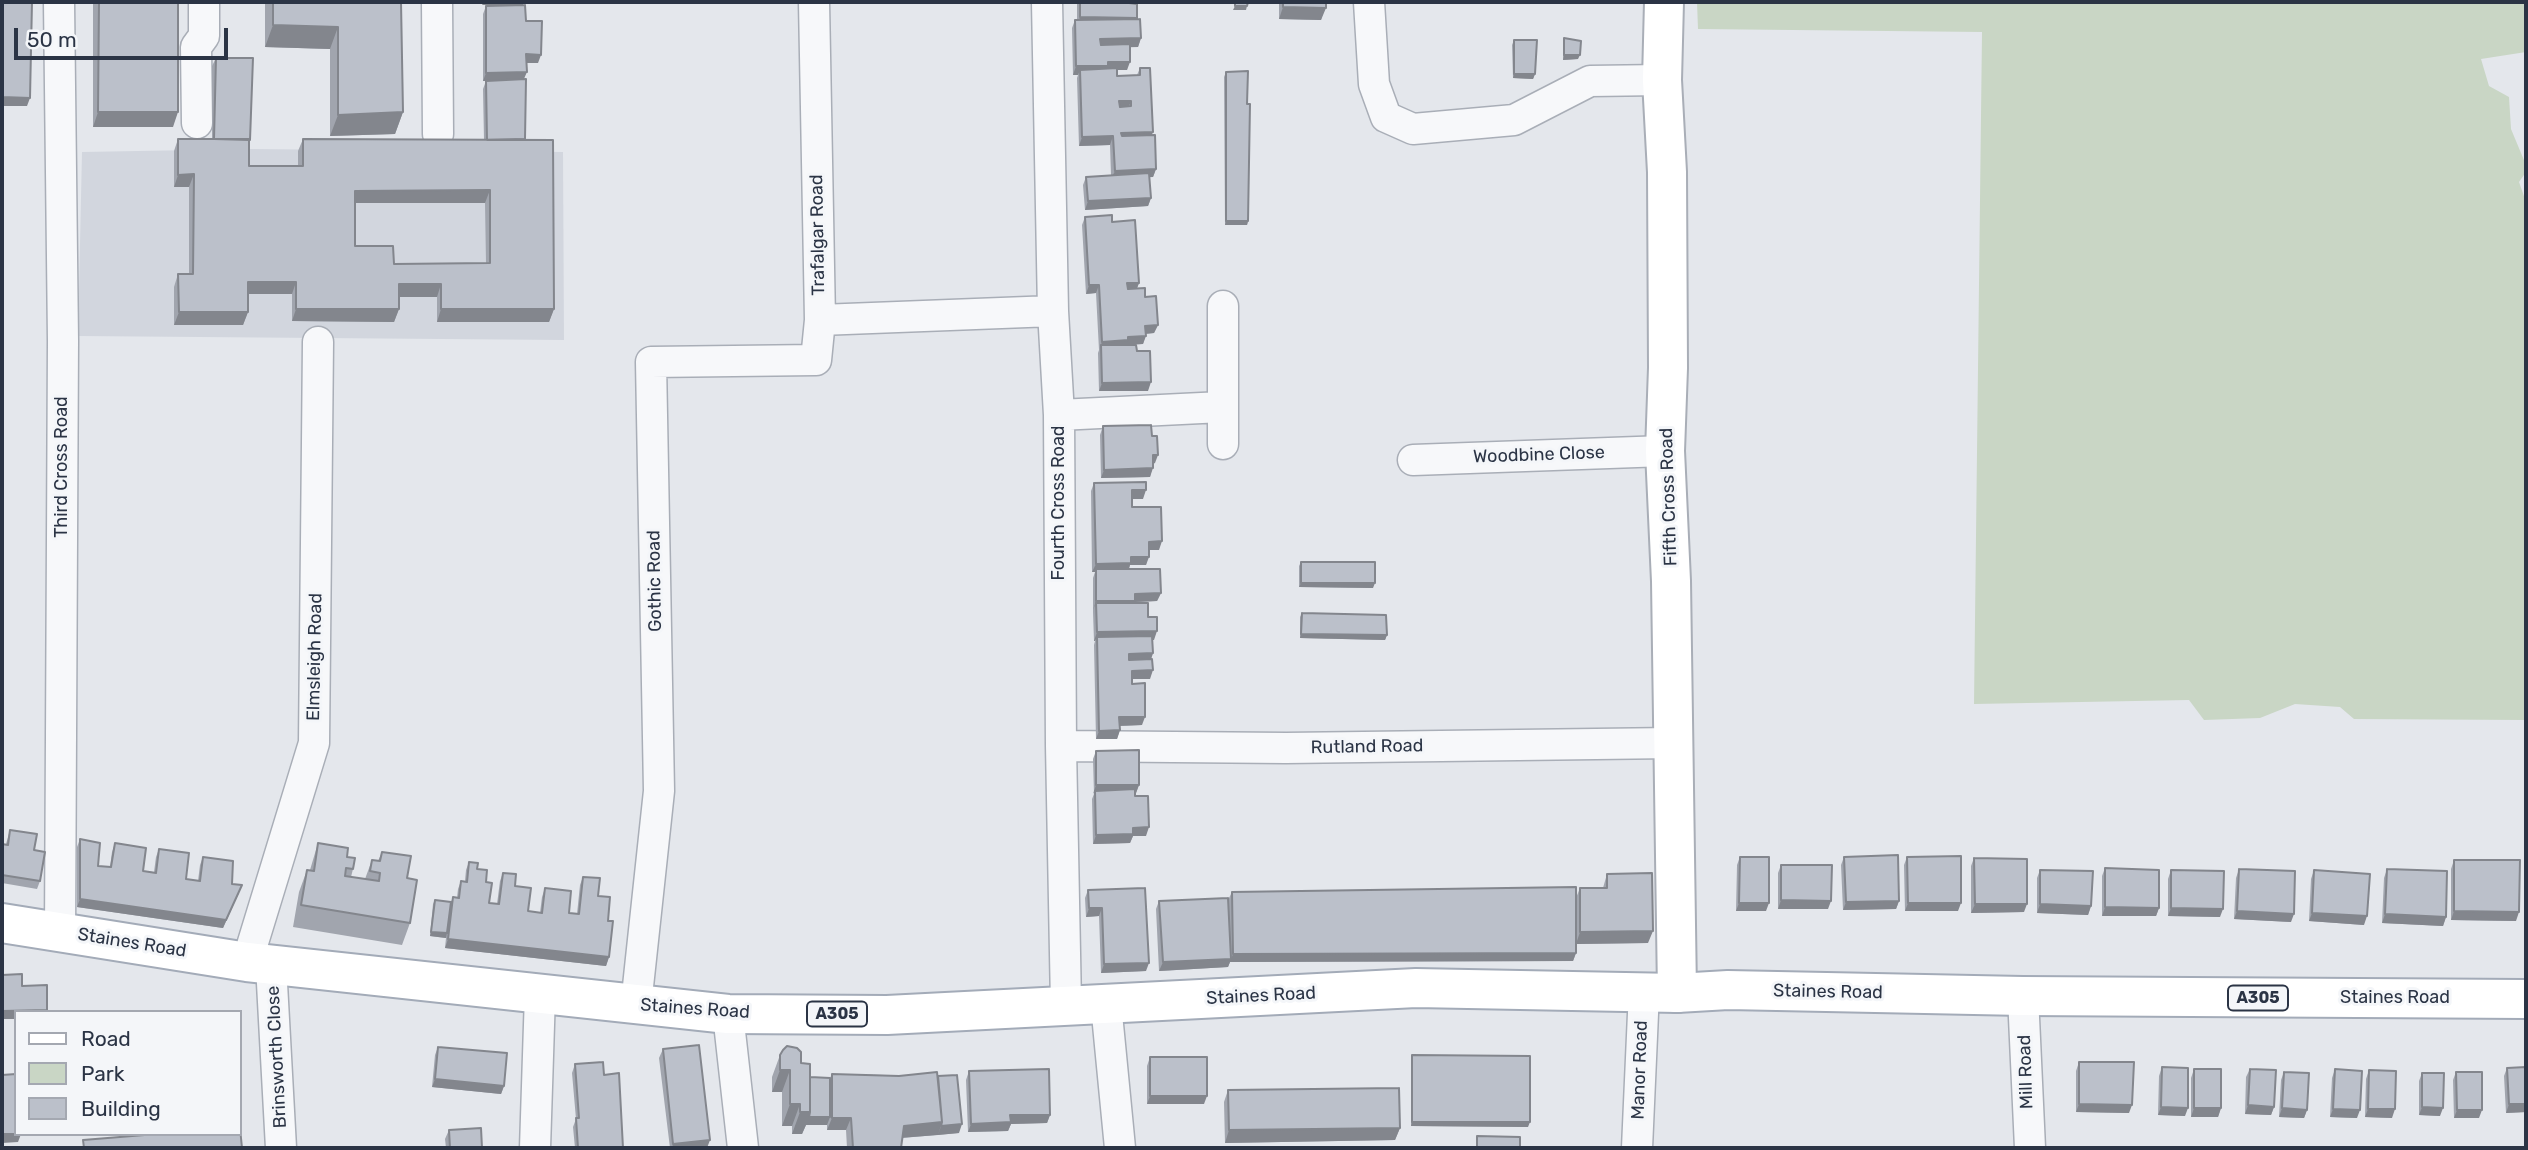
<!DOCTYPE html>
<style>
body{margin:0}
#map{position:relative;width:2528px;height:1150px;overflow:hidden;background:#e4e7ec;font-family:Rubik,sans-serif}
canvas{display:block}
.frame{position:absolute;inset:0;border:4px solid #2b3445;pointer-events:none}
.legend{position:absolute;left:14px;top:1010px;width:228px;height:126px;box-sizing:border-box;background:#f4f6f9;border:2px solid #a4a8b1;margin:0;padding:9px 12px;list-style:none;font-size:21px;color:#2b3445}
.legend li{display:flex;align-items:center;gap:14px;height:35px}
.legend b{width:35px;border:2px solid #a4a8b1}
.scale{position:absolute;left:14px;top:28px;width:214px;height:32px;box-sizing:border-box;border:4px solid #2b3445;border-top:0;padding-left:9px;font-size:21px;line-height:24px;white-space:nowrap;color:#2b3445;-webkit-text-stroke:5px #f4f6f9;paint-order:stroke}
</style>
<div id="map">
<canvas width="2528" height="1150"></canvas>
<div class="frame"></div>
<ul class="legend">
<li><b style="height:9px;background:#fff"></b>Road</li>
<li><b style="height:19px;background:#c9d6c5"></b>Park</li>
<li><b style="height:19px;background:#bbc0ca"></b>Building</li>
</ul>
<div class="scale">50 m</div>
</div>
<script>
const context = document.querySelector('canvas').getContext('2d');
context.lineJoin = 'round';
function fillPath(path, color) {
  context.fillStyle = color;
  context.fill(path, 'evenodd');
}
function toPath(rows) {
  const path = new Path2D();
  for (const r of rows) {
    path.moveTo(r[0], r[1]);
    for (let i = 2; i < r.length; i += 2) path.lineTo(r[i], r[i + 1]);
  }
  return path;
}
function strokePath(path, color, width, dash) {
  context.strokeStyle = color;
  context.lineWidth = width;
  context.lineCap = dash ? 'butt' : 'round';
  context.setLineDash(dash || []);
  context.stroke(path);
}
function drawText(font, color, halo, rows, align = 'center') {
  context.font = font + ' Rubik,sans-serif';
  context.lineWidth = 6;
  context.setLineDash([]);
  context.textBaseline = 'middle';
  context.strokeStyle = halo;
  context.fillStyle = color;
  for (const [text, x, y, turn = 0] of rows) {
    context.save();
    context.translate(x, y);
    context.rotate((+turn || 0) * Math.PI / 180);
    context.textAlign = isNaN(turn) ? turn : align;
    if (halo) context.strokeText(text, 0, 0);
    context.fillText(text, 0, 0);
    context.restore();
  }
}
const built = toPath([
 [250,149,563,152,564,340,78,336,82,152]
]);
const green = toPath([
 [1697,2,2526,2,2526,52,2481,59,2489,86,2509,97,2511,129,2526,165,2526,172,2519,182,2526,202,2526,720,2354,719,2340,707,2295,704,2260,718,2204,720,2189,700,1974,704,1982,32,1698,29]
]);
const street = toPath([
 [59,2,63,341,60,933],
 [437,2,438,134],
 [814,2,820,320,1053,311],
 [1047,2,1053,311,1059,415,1061,746,1066,1005],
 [1369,2,1374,84,1386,117,1413,129,1514,120,1590,81,1662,80],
 [197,123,196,47,204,36,204,2],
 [1059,415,1222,407],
 [1223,444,1223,306],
 [1413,460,1665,451],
 [1061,746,1286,748,1673,743],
 [247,962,314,743,318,342],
 [271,965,281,1148],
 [2023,996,2030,1148],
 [1106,1004,1120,1148],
 [636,1005,659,791,651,362,816,360,820,320],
 [728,1014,743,1148],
 [535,1148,540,994],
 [1637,1148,1644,991]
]);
const secondary = toPath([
 [1664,2,1662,80,1667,172,1668,368,1665,451,1671,581,1677,993]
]);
const primary = toPath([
 [2,923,247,962,728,1014,887,1015,1416,988,1677,993,1728,990,2023,996,2526,999]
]);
const wall = toPath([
 [93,2,178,2,173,127,93,127],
 [265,2,401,2,403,112,395,134,330,136,330,49,265,47],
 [1077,2,1129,2,1137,18,1136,19,1141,38,1138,47,1130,47,1127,70,1117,70,1117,76,1137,75,1140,68,1152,135,1156,169,1153,177,1149,177,1151,198,1148,206,1085,210,1083,185,1086,177,1111,175,1110,145,1079,146,1077,78,1078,75,1073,75,1072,28,1075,20,1077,20],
 [1279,2,1326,2,1321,20,1279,19],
 [486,6,526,21,538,63,526,63,524,79,525,140,554,309,549,322,437,322,437,297,399,297,399,309,394,322,292,321,292,294,248,294,248,312,243,325,174,325,174,287,178,274,189,274,189,187,174,187,174,151,178,139,212,139,212,66,216,58,250,140,249,166,298,166,298,151,303,139,484,140,483,89,486,81,483,81,483,14],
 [355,203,485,203,486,263,394,264,355,246],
 [1564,38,1578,59,1563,60,1563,42],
 [1514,40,1535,74,1533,79,1513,78,1512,45],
 [1226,72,1247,104,1248,221,1247,225,1225,225,1224,77],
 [1085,217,1112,222,1139,283,1137,288,1145,297,1158,325,1154,333,1146,334,1143,344,1132,345,1137,351,1148,391,1099,391,1098,353,1099,350,1096,293,1086,294,1082,225],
 [1103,426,1152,436,1155,463,1153,464,1150,477,1101,478,1100,435],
 [1094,483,1143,499,1132,499,1132,507,1159,550,1149,550,1146,565,1130,565,1129,569,1161,593,1157,601,1135,602,1135,603,1148,617,1154,640,1153,640,1153,653,1151,659,1150,679,1132,679,1132,684,1142,725,1120,726,1120,730,1117,739,1096,739,1094,645,1095,641,1094,641,1093,612,1093,578,1095,572,1092,572,1091,491],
 [1301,562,1373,588,1299,587,1299,566],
 [1302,613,1387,635,1385,640,1300,638,1300,617],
 [1096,751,1139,785,1136,793,1135,793,1135,796,1146,836,1133,836,1130,843,1093,844,1092,799,1094,794,1093,759],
 [10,830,34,850,40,881,37,889,2,883,2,844,6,844],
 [80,839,98,866,110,867,112,852,115,843,143,871,154,872,156,857,159,849,186,879,198,881,200,865,203,857,232,884,239,893,223,928,77,907,77,847],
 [318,843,347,857,353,869,351,877,365,879,372,860,378,861,382,852,407,878,410,923,402,945,293,927,299,892,307,870,310,870],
 [1740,857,1766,911,1736,911,1737,865],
 [1844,857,1899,901,1896,909,1843,910,1841,865],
 [1907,857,1958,911,1905,911,1904,865],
 [1974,858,2024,912,1971,913,1971,866],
 [2454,860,2516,921,2451,920,2451,869],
 [469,862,477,869,486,882,489,903,497,904,500,881,503,873,515,886,528,911,540,913,542,897,545,888,569,913,577,914,580,885,583,877,598,896,608,921,609,957,606,966,445,948,446,938,430,936,433,904,435,900,451,902,453,897,457,898,458,889,461,881,465,881,466,870],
 [1781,865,1828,909,1778,909,1778,873],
 [2105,868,2159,908,2156,916,2102,916,2102,876],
 [2239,869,2291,922,2234,919,2236,878],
 [2387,869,2446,917,2443,926,2382,923,2384,878],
 [2040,870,2091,906,2088,915,2037,913,2037,878],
 [2171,870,2220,917,2168,916,2168,879],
 [2314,870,2364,925,2309,921,2311,879],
 [1607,874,1648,943,1576,944,1576,953,1573,961,1230,962,1228,967,1159,971,1156,909,1159,901,1228,900,1232,892,1576,898,1580,888,1603,888],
 [1088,890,1146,971,1101,973,1099,916,1086,917,1085,898],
 [438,1047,504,1086,501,1094,432,1087,435,1055],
 [663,1049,707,1148,670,1148,659,1058],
 [780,1055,810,1077,830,1078,832,1074,938,1076,959,1133,902,1138,901,1148,847,1148,846,1130,827,1130,827,1125,806,1125,802,1134,792,1134,792,1126,782,1126,782,1092,772,1092,772,1077],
 [1412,1055,1528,1127,1411,1126,1411,1059],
 [1150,1057,1204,1104,1147,1104,1147,1066],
 [2079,1062,2129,1113,2076,1112,2076,1071],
 [575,1064,604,1075,623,1148,575,1148,573,1127,576,1119,572,1073],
 [2162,1067,2185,1116,2158,1115,2159,1076],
 [2526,1067,2526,1112,2506,1113,2504,1076,2507,1068],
 [2194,1069,2221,1108,2218,1117,2191,1117,2191,1078],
 [2250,1069,2274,1107,2271,1115,2245,1114,2246,1077],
 [2335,1069,2357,1118,2330,1117,2332,1078],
 [2369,1070,2392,1118,2365,1117,2366,1079],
 [969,1071,1050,1115,1047,1123,1011,1124,1008,1131,968,1132,966,1080],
 [2284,1072,2307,1110,2304,1118,2279,1117,2281,1080],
 [2456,1072,2479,1118,2454,1118,2453,1080],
 [2422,1073,2440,1116,2419,1115,2419,1081],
 [1228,1090,1400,1128,1395,1140,1225,1143,1224,1102],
 [449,1130,482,1148,446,1148,445,1139]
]);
const shadedWall = toPath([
 [484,2,524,2,523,5,482,5],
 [1235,6,1247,6,1246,10,1233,10],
 [1283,7,1326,8,1321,20,1279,19],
 [1080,17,1137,18,1134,26,1077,25],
 [273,25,338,27,330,49,265,47],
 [1141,38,1138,47,1097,48,1100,39],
 [526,54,541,55,538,63,523,63],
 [1564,55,1580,55,1578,59,1563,60],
 [1108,62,1130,62,1127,70,1080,70,1078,75,1073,75,1076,66],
 [527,72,523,81,483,81,486,73],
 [1514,74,1535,74,1533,79,1513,78],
 [2,97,30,98,27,106,2,106],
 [1119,101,1131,101,1128,109,1116,109],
 [98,112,178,112,173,127,93,127],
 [403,112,395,134,330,136,338,115],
 [1153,132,1150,140,1118,141,1121,133],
 [1113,136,1110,145,1079,146,1082,137],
 [1156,169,1153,177,1111,179,1115,171],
 [194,174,189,187,174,187,178,175],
 [490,190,485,203,351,203,355,191],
 [1151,198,1148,206,1085,210,1088,201],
 [1226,221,1248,221,1247,225,1225,225],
 [248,282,296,282,292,294,243,294],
 [1127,283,1139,283,1136,291,1124,292],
 [399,284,441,284,437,297,394,297],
 [1089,285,1099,285,1096,293,1086,294],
 [296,309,399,309,394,322,292,321],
 [441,309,554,309,549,322,437,322],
 [179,312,248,312,243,325,174,325],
 [1158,325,1154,333,1142,334,1145,326],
 [1146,336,1143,344,1101,345,1099,350,1102,342,1128,337],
 [1151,382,1148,391,1099,391,1102,383],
 [1153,455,1158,455,1155,463,1150,464],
 [1153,468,1150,477,1101,478,1104,470],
 [1132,490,1146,490,1143,499,1129,499],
 [1162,541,1159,550,1146,550,1149,542],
 [1131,557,1149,557,1146,565,1130,565,1128,571,1096,569,1095,572,1092,572,1096,564],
 [1301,583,1375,583,1373,588,1299,587],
 [1161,593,1157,601,1135,602,1132,609,1096,603,1093,610,1096,601,1135,594],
 [1157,631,1154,640,1097,641,1097,637,1095,641,1094,641,1097,632],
 [1301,634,1387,635,1385,640,1300,638],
 [1153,653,1150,662,1126,662,1129,654],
 [1153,670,1150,679,1129,679,1132,671],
 [1119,717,1145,717,1142,725,1116,726],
 [1120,730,1117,739,1096,739,1099,731],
 [1096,785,1139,785,1136,793,1095,794,1095,791,1093,794],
 [1149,827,1146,836,1133,836,1130,843,1093,844,1096,835,1133,828],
 [242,885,223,928,77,907,80,899],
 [1781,900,1831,901,1828,909,1778,909],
 [1899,901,1896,909,1843,910,1846,902],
 [1739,903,1769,903,1766,911,1736,911],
 [1908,903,1961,903,1958,911,1905,911],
 [1975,904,2027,904,2024,912,1971,913],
 [2040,904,2091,906,2088,915,2037,913],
 [2105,907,2159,908,2156,916,2102,916],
 [1089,908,1102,908,1099,916,1086,917],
 [2171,908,2223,909,2220,917,2168,916],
 [2237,911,2294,914,2291,922,2234,919],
 [2454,911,2519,912,2516,921,2451,920],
 [2312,913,2367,916,2364,925,2309,921],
 [2385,914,2446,917,2443,926,2382,923],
 [1653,931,1648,943,1576,944,1580,932],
 [431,932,447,933,446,938,430,936],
 [448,939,609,957,606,966,445,948],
 [1576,953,1573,961,1230,962,1228,967,1159,971,1163,962,1231,959,1233,954],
 [1149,963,1146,971,1101,973,1104,964],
 [47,1010,46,1012,16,1012,16,1019,2,1019,2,1011],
 [780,1070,790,1070,782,1092,772,1092],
 [435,1079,504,1086,501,1094,432,1087],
 [1150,1096,1207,1096,1204,1104,1147,1104],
 [790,1104,800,1104,792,1126,782,1126],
 [2079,1104,2132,1105,2129,1113,2076,1112],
 [2509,1104,2526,1104,2526,1112,2506,1113],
 [2248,1105,2274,1107,2271,1115,2245,1114],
 [2161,1107,2188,1108,2185,1116,2158,1115],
 [2422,1107,2443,1108,2440,1116,2419,1115],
 [2194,1108,2221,1108,2218,1117,2191,1117],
 [2282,1108,2307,1110,2304,1118,2279,1117],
 [2333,1109,2360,1110,2357,1118,2330,1117],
 [2368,1109,2395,1109,2392,1118,2365,1117],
 [2457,1110,2482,1110,2479,1118,2454,1118],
 [800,1112,810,1112,830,1117,827,1125,806,1125,802,1134,792,1134],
 [1010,1115,1050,1115,1047,1123,1011,1124,1008,1131,968,1132,971,1124],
 [832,1118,851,1118,846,1130,827,1130],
 [942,1122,938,1135,899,1138,904,1126],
 [1412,1122,1530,1122,1528,1127,1411,1126],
 [962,1124,959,1133,938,1135,941,1126],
 [1400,1128,1395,1140,1225,1143,1229,1130],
 [2,1134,21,1134,18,1142,2,1143],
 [710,1140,707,1148,672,1148,673,1144]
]);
const building = toPath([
 [2,2,32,2,30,98,2,97,2,2],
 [99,2,178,2,178,112,98,112,99,2],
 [273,2,401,2,403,112,338,115,338,27,273,25,273,2],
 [1080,2,1129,2,1129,3,1137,4,1137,18,1080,17,1080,2],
 [1235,2,1248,2,1247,6,1235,6,1235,2],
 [1283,2,1326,2,1326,8,1283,7,1283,2],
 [525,5,526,21,542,21,541,55,526,54,527,72,486,73,486,6,525,5],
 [1140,19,1141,38,1100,39,1101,45,1130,44,1130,62,1108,62,1108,66,1076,66,1075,20,1140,19],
 [1564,38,1581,41,1580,55,1564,55,1564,38],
 [1514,40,1537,40,1535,74,1514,74,1514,40],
 [216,58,253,58,250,140,214,139,216,58],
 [1117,68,1117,76,1140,75,1140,68,1150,68,1153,132,1121,133,1122,136,1155,135,1156,169,1115,171,1113,136,1082,137,1080,70,1117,68],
 [1119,101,1131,101,1131,106,1120,107,1119,101],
 [1248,71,1247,104,1250,104,1248,221,1226,221,1226,72,1248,71],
 [526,79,525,139,487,140,486,81,526,79],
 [178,139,249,139,249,166,303,166,303,139,553,140,554,309,441,309,441,284,399,284,399,309,296,309,296,282,248,282,248,312,179,312,178,274,193,274,194,174,178,175,178,139],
 [490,190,490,263,394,264,393,246,355,246,355,191,490,190],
 [1149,173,1151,198,1088,201,1086,177,1149,173],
 [1112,215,1112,222,1135,220,1139,283,1127,283,1128,289,1145,288,1145,297,1156,296,1158,325,1145,326,1146,336,1128,337,1128,340,1102,342,1099,285,1089,285,1085,217,1112,215],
 [1101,345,1136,345,1137,351,1150,351,1151,382,1102,383,1101,345],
 [1151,425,1152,436,1157,436,1158,455,1153,455,1153,468,1104,470,1103,426,1151,425],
 [1146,482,1146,490,1132,490,1132,507,1161,507,1162,541,1149,542,1149,557,1131,557,1131,563,1096,564,1094,483,1146,482],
 [1301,562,1375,562,1375,583,1301,583,1301,562],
 [1096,569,1160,569,1161,593,1135,594,1135,601,1096,601,1096,569],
 [1096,603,1148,603,1148,617,1157,617,1157,631,1097,632,1096,603],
 [1302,613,1386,615,1387,635,1301,634,1302,613],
 [1152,636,1153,653,1129,654,1129,660,1152,659,1153,670,1132,671,1132,684,1145,683,1145,717,1119,717,1120,730,1099,731,1097,637,1152,636],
 [1139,750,1139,785,1096,785,1096,751,1139,750],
 [1135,789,1135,796,1148,796,1149,827,1133,828,1133,834,1096,835,1095,791,1135,789],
 [10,830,37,834,34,850,45,852,40,881,2,875,2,844,8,845,10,830],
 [80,839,100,843,98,866,111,867,115,843,146,848,143,871,156,873,159,849,189,853,186,879,200,881,203,857,233,861,232,884,242,885,226,920,80,899,80,839],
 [318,843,348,848,347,857,355,858,353,869,346,868,345,876,379,881,380,873,370,871,372,860,380,861,382,852,411,856,407,878,417,880,410,923,301,905,307,870,314,871,318,843],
 [1898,855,1899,901,1846,902,1844,857,1898,855],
 [1961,856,1961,903,1908,903,1907,857,1961,856],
 [1740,857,1769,857,1769,903,1739,903,1740,857],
 [1974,858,2027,859,2027,904,1975,904,1974,858],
 [2454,860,2520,860,2519,912,2454,911,2454,860],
 [469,862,478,863,477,869,487,870,486,882,492,883,489,903,499,904,503,873,516,874,515,886,531,888,528,911,542,913,545,888,571,891,569,913,579,914,583,877,600,878,598,896,610,897,608,921,613,921,609,957,448,939,453,897,459,898,461,881,467,882,469,862],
 [1781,865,1832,865,1831,901,1781,900,1781,865],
 [2105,868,2159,870,2159,908,2105,907,2105,868],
 [2239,869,2295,871,2294,914,2237,911,2239,869],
 [2387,869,2447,871,2446,917,2385,914,2387,869],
 [2040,870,2093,871,2091,906,2040,904,2040,870],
 [2171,870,2224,871,2223,909,2171,908,2171,870],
 [2314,870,2370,874,2367,916,2312,913,2314,870],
 [1652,873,1653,931,1580,932,1580,888,1607,888,1607,874,1652,873],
 [1576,887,1576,953,1233,954,1232,892,1576,887],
 [1145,888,1149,963,1104,964,1102,908,1089,908,1088,890,1145,888],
 [1228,898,1231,959,1163,962,1159,901,1228,898],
 [435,900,451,902,447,933,431,932,435,900],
 [22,974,22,986,47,985,47,1010,2,1011,2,975,22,974],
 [699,1045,710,1140,673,1144,663,1049,699,1045],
 [787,1046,797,1048,801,1052,801,1063,810,1064,810,1112,800,1112,800,1104,790,1104,790,1070,780,1070,780,1055,783,1050,787,1046],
 [438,1047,507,1053,504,1086,435,1079,438,1047],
 [1412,1055,1530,1056,1530,1122,1412,1122,1412,1055],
 [1150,1057,1207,1057,1207,1096,1150,1096,1150,1057],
 [603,1062,604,1075,619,1073,623,1148,578,1148,576,1118,579,1118,575,1064,603,1062],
 [2079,1062,2134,1062,2132,1105,2079,1104,2079,1062],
 [2162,1067,2188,1068,2188,1108,2161,1107,2162,1067],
 [2526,1067,2526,1104,2509,1104,2507,1068,2526,1067],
 [1049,1069,1050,1115,1010,1115,1011,1122,971,1124,969,1071,1049,1069],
 [2194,1069,2221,1069,2221,1108,2194,1108,2194,1069],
 [2250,1069,2276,1070,2274,1107,2248,1105,2250,1069],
 [2335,1069,2362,1071,2360,1110,2333,1109,2335,1069],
 [2369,1070,2396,1071,2395,1109,2368,1109,2369,1070],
 [937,1072,942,1122,904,1126,901,1148,853,1148,851,1118,832,1118,832,1074,899,1076,937,1072],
 [2284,1072,2309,1073,2307,1110,2282,1108,2284,1072],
 [2456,1072,2482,1072,2482,1110,2457,1110,2456,1072],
 [2422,1073,2444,1073,2443,1108,2422,1107,2422,1073],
 [16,1074,16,1134,2,1134,2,1075,16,1074],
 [957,1075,962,1124,941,1126,942,1122,938,1076,957,1075],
 [810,1077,830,1078,830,1117,809,1117,810,1112,810,1077],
 [1399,1088,1400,1128,1229,1130,1228,1090,1399,1088],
 [240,1128,242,1148,84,1148,83,1140,157,1134,240,1134,240,1128],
 [481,1128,482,1148,450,1148,449,1130,481,1128],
 [1477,1136,1520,1137,1520,1148,1477,1148,1477,1136]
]);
const shields = [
 [2258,998,60],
 [837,1014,60]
];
const shieldNames = [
 ["A305",2258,998],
 ["A305",837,1014]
];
const streetNames = [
 ["Trafalgar Road",818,235,-91],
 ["Woodbine Close",1539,455,-2],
 ["Third Cross Road",62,467,-90],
 ["Fifth Cross Road",1669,497,-92],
 ["Fourth Cross Road",1059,503,-90],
 ["Gothic Road",655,581,-91],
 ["Elmsleigh Road",315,657,-89],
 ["Rutland Road",1367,747,-1],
 ["Staines Road",132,943,9],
 ["Staines Road",1828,992,1],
 ["Staines Road",1261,996,-3],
 ["Staines Road",2395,998],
 ["Staines Road",695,1009,4],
 ["Brinsworth Close",277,1057,-93],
 ["Manor Road",1640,1070,-88],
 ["Mill Road",2026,1072,-92]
];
fillPath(built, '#d2d6de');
fillPath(green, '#c9d6c5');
strokePath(street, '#a9aeb7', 33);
strokePath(secondary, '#a9aeb7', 42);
strokePath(primary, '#a3abb8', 42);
strokePath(street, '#f7f8fa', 30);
strokePath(secondary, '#fff', 38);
strokePath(primary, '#fff', 38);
fillPath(wall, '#a1a5ae');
fillPath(shadedWall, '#83868d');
fillPath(building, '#bbc0ca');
strokePath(building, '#83868d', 2);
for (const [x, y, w] of shields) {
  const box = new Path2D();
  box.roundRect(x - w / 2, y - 12.5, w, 25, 5);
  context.fillStyle = '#f4f6f9';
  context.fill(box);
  strokePath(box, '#2b3445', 2);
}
drawText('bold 16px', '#2b3445', null, shieldNames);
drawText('18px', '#2b3445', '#f4f6f9', streetNames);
</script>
